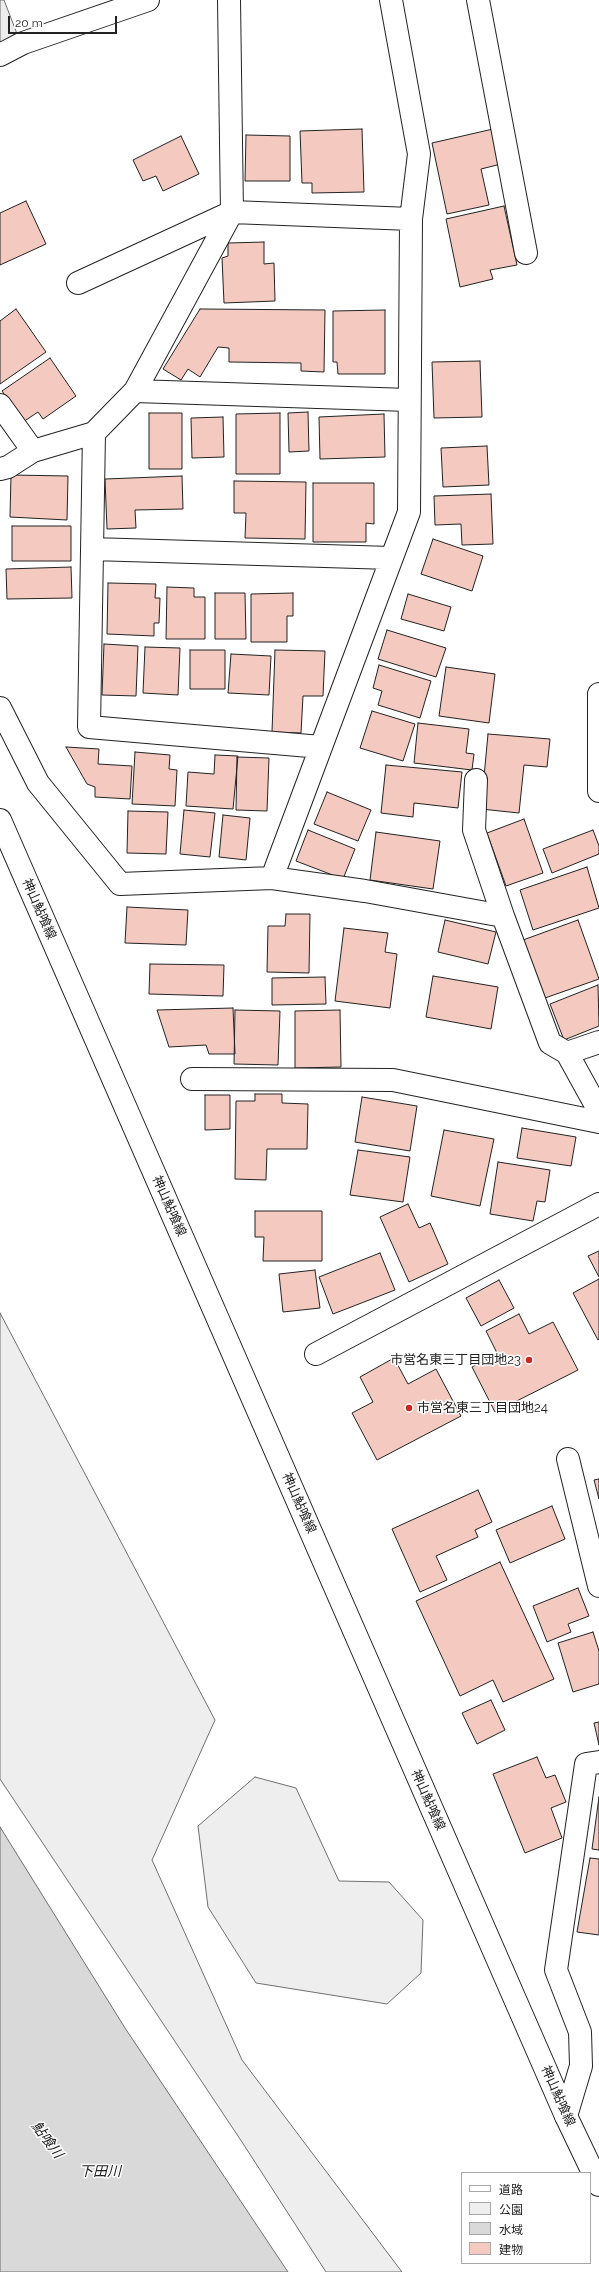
<!DOCTYPE html>
<meta charset="utf-8">
<style>
body{margin:0}
#map{position:relative;width:599px;height:2272px;overflow:hidden;background:#fff;font-family:Raleway,"Noto Sans JP",sans-serif}
canvas{display:block}
.legend{position:absolute;left:461px;top:2172px;width:130px;height:92px;box-sizing:border-box;background:#fff;border:1px solid #a7a7a7;margin:0;padding:5px 7px;list-style:none;font-size:12px;color:#222}
.legend li{display:flex;align-items:center;gap:8px;height:20px}
.legend b{width:20px;border:1px solid #a7a7a7}
.scale{position:absolute;left:8px;top:16px;width:109px;height:18px;box-sizing:border-box;border:2px solid #222;border-top:0;padding-left:5px;font-size:12px;line-height:14px;white-space:nowrap;color:#222;-webkit-text-stroke:3px #fff;paint-order:stroke}
</style>
<div id="map">
<canvas width="599" height="2272"></canvas>
<ul class="legend">
<li><b style="height:5px;background:#fff"></b>道路</li>
<li><b style="height:11px;background:#eee"></b>公園</li>
<li><b style="height:11px;background:#d9d9d9"></b>水域</li>
<li><b style="height:11px;background:#f3c9c0"></b>建物</li>
</ul>
<div class="scale">20 m</div>
</div>
<script>
const context = document.querySelector('canvas').getContext('2d');
context.lineJoin = 'round';
function fillPath(path, color) {
  context.fillStyle = color;
  context.fill(path, 'evenodd');
}
function toPath(rows) {
  const path = new Path2D();
  for (const r of rows) {
    path.moveTo(r[0], r[1]);
    for (let i = 2; i < r.length; i += 2) path.lineTo(r[i], r[i + 1]);
  }
  return path;
}
function strokePath(path, color, width, dash) {
  context.strokeStyle = color;
  context.lineWidth = width;
  context.lineCap = dash ? 'butt' : 'round';
  context.setLineDash(dash || []);
  context.stroke(path);
}
function drawText(font, color, halo, rows, align = 'center') {
  context.font = font + ' Raleway,"Noto Sans JP",sans-serif';
  context.lineWidth = 3;
  context.setLineDash([]);
  context.textBaseline = 'middle';
  context.strokeStyle = halo;
  context.fillStyle = color;
  for (const [text, x, y, turn = 0] of rows) {
    context.save();
    context.translate(x, y);
    context.rotate((+turn || 0) * Math.PI / 180);
    context.textAlign = isNaN(turn) ? turn : align;
    if (halo) context.strokeText(text, 0, 0);
    context.fillText(text, 0, 0);
    context.restore();
  }
}
const green = toPath([
 [0,1313,215,1720,152,1860,242,2060,402,2272,326,2272,242,2142,0,1779,0,1313],
 [255,1777,296,1788,339,1881,389,1882,423,1920,421,1973,387,2004,256,1983,208,1907,198,1826,255,1777]
]);
const parking = toPath([
 [0,0,4,0,21,44,0,51,0,0]
]);
const water = toPath([
 [0,1827,125,2028,288,2272,0,2272,0,1827]
]);
const building = toPath([
 [362,129,364,192,312,193,312,183,302,183,300,131,362,129],
 [493,129,501,164,481,169,489,205,447,214,432,143,493,129],
 [246,135,290,136,290,181,245,181,246,135],
 [181,136,199,174,163,191,156,176,143,181,133,160,181,136],
 [26,201,46,244,0,265,0,213,26,201],
 [504,206,517,265,490,270,493,279,460,287,446,219,504,206],
 [264,242,264,264,274,263,275,301,224,303,222,258,228,256,228,243,264,242],
 [16,309,46,352,0,384,0,321,16,309],
 [200,309,325,310,324,372,301,371,301,363,229,362,229,348,218,347,200,377,188,369,181,380,163,369,200,309],
 [385,310,385,374,338,374,337,362,333,362,333,311,385,310],
 [50,358,76,396,43,419,38,412,23,422,2,391,50,358],
 [480,361,482,417,434,418,432,362,480,361],
 [308,412,309,451,289,452,288,413,308,412],
 [149,413,182,413,182,469,149,469,149,413],
 [280,413,280,474,236,474,236,414,280,413],
 [384,414,385,457,320,459,319,417,384,414],
 [223,417,224,457,192,458,191,418,223,417],
 [487,446,489,485,443,487,441,448,487,446],
 [11,475,68,476,67,520,10,517,11,475],
 [182,476,183,509,135,510,136,528,107,529,105,479,182,476],
 [234,481,306,482,305,539,245,538,246,513,234,513,234,481],
 [313,483,374,483,374,524,366,523,366,542,313,542,313,483],
 [491,494,493,544,462,545,461,524,435,525,434,496,491,494],
 [12,526,71,526,71,561,12,561,12,526],
 [433,539,483,556,472,591,421,574,433,539],
 [71,567,72,598,7,599,6,569,71,567],
 [108,583,156,584,155,598,160,598,159,623,154,623,154,636,107,634,108,583],
 [167,587,194,588,194,597,205,597,205,639,166,639,167,587],
 [215,593,245,593,246,639,215,639,215,593],
 [293,593,293,616,287,616,287,642,251,642,251,594,293,593],
 [408,594,451,607,444,631,401,619,408,594],
 [387,630,446,648,436,677,378,659,387,630],
 [104,644,138,646,136,696,102,695,104,644],
 [145,647,180,648,178,695,143,693,145,647],
 [190,650,225,650,225,689,190,689,190,650],
 [275,650,325,651,323,696,303,696,301,733,272,732,275,650],
 [231,654,271,656,269,695,228,693,231,654],
 [379,665,431,681,420,718,378,705,382,691,373,688,379,665],
 [446,667,495,674,489,723,439,716,446,667],
 [372,711,415,724,403,761,360,748,372,711],
 [418,723,469,729,466,753,474,754,472,770,414,763,418,723],
 [488,734,550,739,547,767,524,765,519,813,481,809,488,734],
 [66,747,99,749,98,764,132,766,130,799,95,797,95,787,87,784,66,747],
 [135,752,170,755,169,769,177,770,175,806,132,804,135,752],
 [215,755,238,756,233,809,186,806,188,772,214,774,215,755],
 [237,757,269,758,267,811,236,810,237,757],
 [386,765,462,772,458,808,414,803,413,817,381,813,386,765],
 [327,792,371,810,358,841,314,824,327,792],
 [184,810,215,813,210,857,180,854,184,810],
 [128,811,168,812,166,854,127,853,128,811],
 [223,815,250,818,246,860,219,857,223,815],
 [524,819,543,873,506,886,487,833,524,819],
 [308,830,355,849,343,879,296,861,308,830],
 [593,830,599,846,599,854,552,873,543,849,593,830],
 [376,832,440,841,433,889,370,880,376,832],
 [587,867,599,908,533,930,520,890,587,867],
 [127,907,188,910,186,945,125,943,127,907],
 [286,914,310,914,309,973,267,972,268,926,285,926,286,914],
 [445,920,496,932,488,964,438,952,445,920],
 [578,920,599,979,545,998,523,940,578,920],
 [344,928,388,933,385,952,397,954,390,1008,335,1001,344,928],
 [150,964,224,965,223,996,149,994,150,964],
 [433,976,498,987,491,1029,426,1017,433,976],
 [325,977,326,1004,272,1005,272,978,325,977],
 [598,985,599,1026,564,1040,550,1004,598,985],
 [233,1008,235,1054,209,1054,206,1045,169,1047,157,1010,233,1008],
 [235,1010,280,1011,278,1065,234,1064,235,1010],
 [340,1010,341,1067,295,1068,295,1011,340,1010],
 [255,1094,282,1094,282,1103,308,1104,307,1149,267,1149,266,1180,235,1179,236,1101,255,1101,255,1094],
 [205,1095,230,1095,230,1129,205,1130,205,1095],
 [362,1097,417,1106,410,1151,355,1142,362,1097],
 [522,1128,576,1137,571,1166,517,1158,522,1128],
 [444,1130,494,1139,480,1206,431,1196,444,1130],
 [358,1150,410,1157,403,1202,350,1195,358,1150],
 [498,1162,550,1170,545,1202,537,1201,533,1221,490,1214,498,1162],
 [408,1204,419,1228,430,1223,448,1264,409,1282,380,1217,408,1204],
 [255,1211,322,1211,322,1261,263,1261,264,1237,255,1237,255,1211],
 [599,1251,599,1277,588,1256,599,1251],
 [380,1253,395,1290,333,1314,319,1277,380,1253],
 [315,1270,320,1308,283,1312,279,1274,315,1270],
 [599,1279,599,1339,598,1340,573,1293,599,1279],
 [499,1280,514,1308,481,1326,466,1298,499,1280],
 [519,1314,529,1334,553,1322,578,1370,495,1412,472,1367,497,1353,486,1331,519,1314],
 [394,1358,408,1384,436,1369,461,1416,377,1460,352,1413,373,1402,360,1377,394,1358],
 [599,1479,599,1499,594,1480,599,1479],
 [478,1490,492,1522,475,1530,478,1537,436,1556,447,1580,420,1592,392,1529,478,1490],
 [552,1506,565,1539,510,1563,496,1530,552,1506],
 [500,1562,554,1679,503,1702,493,1680,460,1696,416,1601,500,1562],
 [578,1588,589,1616,568,1624,571,1632,547,1642,533,1606,578,1588],
 [593,1632,599,1651,599,1684,573,1692,558,1643,593,1632],
 [491,1700,505,1730,477,1744,462,1713,491,1700],
 [599,1722,599,1745,594,1723,599,1722],
 [537,1757,546,1778,555,1775,566,1802,551,1808,562,1838,525,1853,493,1774,537,1757],
 [599,1797,599,1850,592,1849,599,1797],
 [590,1858,599,1859,599,1935,577,1932,590,1858]
]);
const street = toPath([
 [391,0,419,154,411,219],
 [478,0,526,253],
 [0,55,23,43,148,0],
 [78,283,232,212,229,0],
 [135,391,409,400],
 [0,405,33,451,94,433],
 [0,469,8,467,33,451],
 [92,549,391,558],
 [599,694,599,791],
 [0,708,38,783,120,884,272,878,365,891,503,916,550,1043,567,1053],
 [476,780,474,830,503,916],
 [272,878,321,747,409,512,411,219,232,212,135,391,94,433,89,727,321,747],
 [599,1042,567,1053,599,1111],
 [192,1079,393,1080,599,1122],
 [316,1354,599,1204],
 [568,1459,599,1586],
 [566,2116,581,2066,580,2032,556,1970,586,1764,599,1762]
]);
const primary = toPath([
 [0,820,566,2116,599,2185]
]);
const markers = [
 [529,1360,4,"#c62828"],
 [409,1408,4,"#c62828"]
];
const streetNames = [
 ["神山鮎喰線",39,909,66],
 ["神山鮎喰線",169,1206,66],
 ["神山鮎喰線",299,1503,66],
 ["神山鮎喰線",428,1800,66],
 ["神山鮎喰線",558,2096,66]
];
const poiNames = [
 ["市営名東三丁目団地23",521,1360],
 ["市営名東三丁目団地24",417,1408,"left"]
];
const waterNames = [
 ["鮎喰川",47,2140,53],
 ["下田川",100,2172]
];
fillPath(green, '#eee');
strokePath(green, '#6f6f6f', 1);
fillPath(parking, '#ededed');
strokePath(parking, '#6f6f6f', 1);
fillPath(water, '#d9d9d9');
strokePath(water, '#6f6f6f', 1);
fillPath(building, '#f3c9c0');
strokePath(building, '#222', 1);
strokePath(street, '#222', 24);
strokePath(primary, '#222', 24);
strokePath(street, '#fff', 22);
strokePath(primary, '#fff', 22);
for (const [x, y, r, color] of markers) {
  const dot = new Path2D();
  dot.arc(x, y, r, 0, 2 * Math.PI);
  context.fillStyle = color;
  context.fill(dot);
  strokePath(dot, '#fff', 1.5);
}
drawText('13px', '#222', '#fff', streetNames);
drawText('13px', '#222', '#fff', poiNames, 'right');
drawText('italic 14px', '#222', '#fff', waterNames);
</script>
